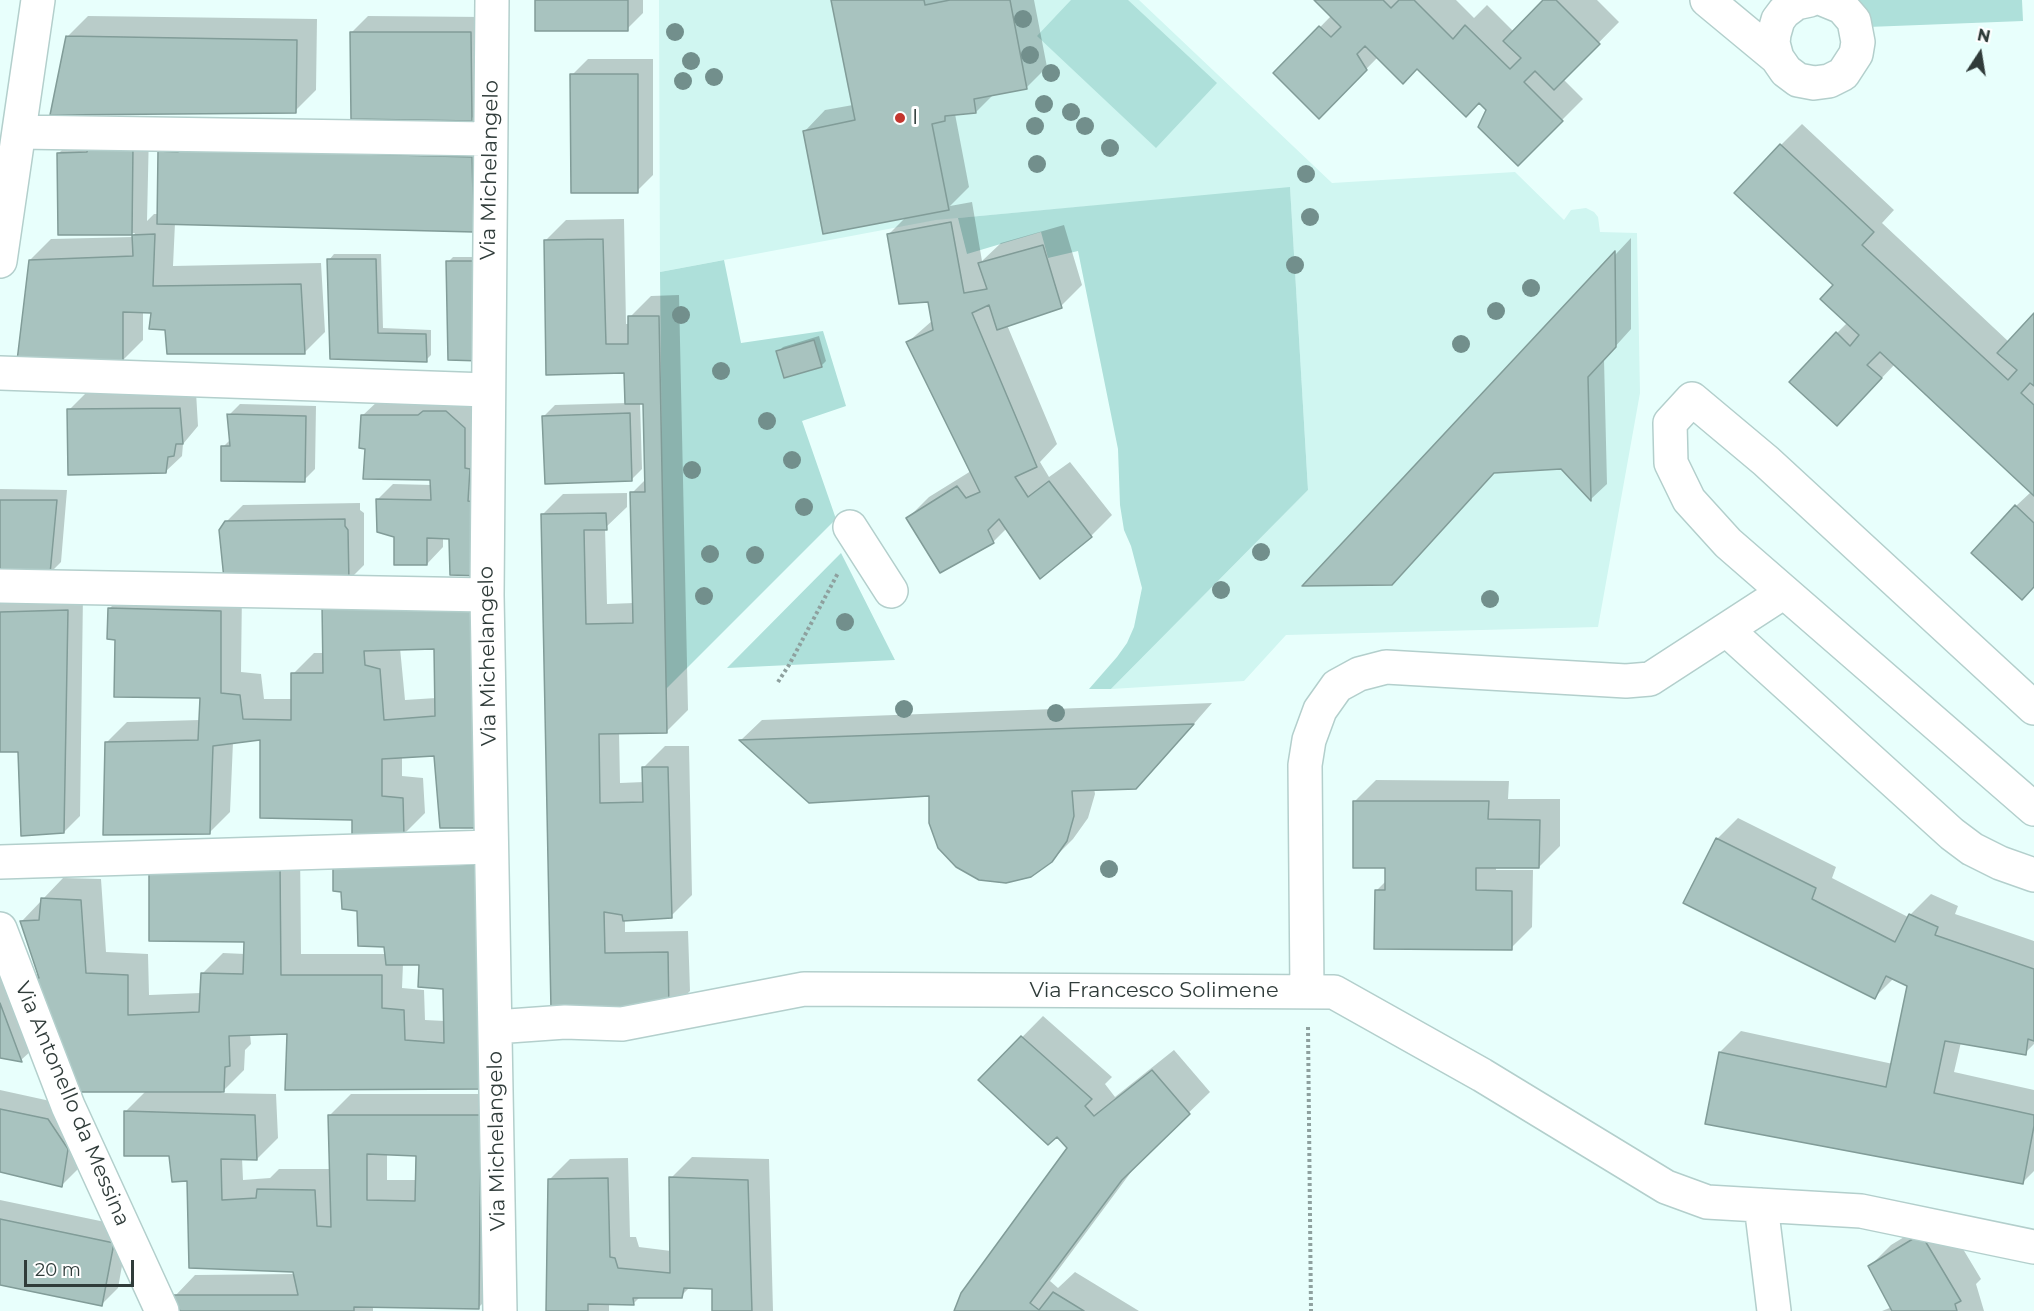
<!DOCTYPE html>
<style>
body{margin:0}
#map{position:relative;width:2034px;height:1311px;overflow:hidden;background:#e8fffc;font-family:Montserrat,sans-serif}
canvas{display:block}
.north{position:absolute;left:1950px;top:24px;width:60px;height:60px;-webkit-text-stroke:4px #fff;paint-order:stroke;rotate:12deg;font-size:16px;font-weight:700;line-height:24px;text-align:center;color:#303c3a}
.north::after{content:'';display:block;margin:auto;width:21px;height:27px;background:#303c3a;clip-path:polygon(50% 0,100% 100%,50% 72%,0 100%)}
.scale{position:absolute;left:24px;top:1260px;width:110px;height:27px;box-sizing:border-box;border:3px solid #303c3a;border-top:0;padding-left:8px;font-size:18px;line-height:21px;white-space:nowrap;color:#303c3a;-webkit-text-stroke:4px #fff;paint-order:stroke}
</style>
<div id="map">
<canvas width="2034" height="1311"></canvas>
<div class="north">N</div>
<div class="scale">20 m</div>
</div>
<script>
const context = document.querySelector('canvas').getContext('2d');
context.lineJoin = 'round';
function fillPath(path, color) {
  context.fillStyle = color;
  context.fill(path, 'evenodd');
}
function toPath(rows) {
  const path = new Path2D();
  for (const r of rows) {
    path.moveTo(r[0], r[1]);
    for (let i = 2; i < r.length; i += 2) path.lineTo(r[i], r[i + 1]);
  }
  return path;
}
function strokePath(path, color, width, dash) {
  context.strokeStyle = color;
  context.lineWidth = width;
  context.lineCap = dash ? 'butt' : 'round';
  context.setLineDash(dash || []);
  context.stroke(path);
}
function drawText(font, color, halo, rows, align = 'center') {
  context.font = font + ' Montserrat,sans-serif';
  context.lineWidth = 6;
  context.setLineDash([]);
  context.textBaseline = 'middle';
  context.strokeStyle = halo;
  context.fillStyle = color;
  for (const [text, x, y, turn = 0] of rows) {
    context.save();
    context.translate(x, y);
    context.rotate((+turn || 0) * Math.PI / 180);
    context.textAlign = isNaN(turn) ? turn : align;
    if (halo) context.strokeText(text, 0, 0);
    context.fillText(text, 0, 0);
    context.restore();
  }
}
const built = toPath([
 [659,0,1139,0,1332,183,1515,172,1564,220,1571,210,1586,208,1594,212,1598,217,1600,232,1637,233,1640,393,1598,627,1286,635,1244,681,1111,689,1308,490,1290,188,936,220,660,272]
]);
const green = toPath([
 [1071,0,1128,0,1217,83,1156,148,1037,36],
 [1843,0,2022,0,2023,21,1868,27],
 [1290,187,1308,490,1111,689,1089,689,1117,657,1127,643,1134,627,1142,588,1131,546,1124,530,1120,505,1118,449,1078,251,1048,258,1041,232,967,254,958,218],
 [724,260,741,343,823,331,846,406,802,421,836,519,664,691,660,272],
 [841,553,895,660,727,668]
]);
const shadow = toPath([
 [536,0,643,0,643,13,627,29],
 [833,0,1034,0,1047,67,1026,88,994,94,976,112,955,114,969,187,950,206,972,202,982,261,1001,243,1064,225,1082,285,1061,306,1007,325,1057,444,1040,462,1049,477,1070,462,1112,515,1091,536,1007,528,993,542,908,518,929,497,971,471,908,342,933,320,929,300,889,234,907,216,805,131,825,110,853,105],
 [1316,0,1456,0,1474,18,1487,5,1514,32,1545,0,1597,0,1619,22,1563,79,1583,99,1518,164,1488,110,1480,102,1418,67,1378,57,1319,117,1275,73,1332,15],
 [88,16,317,19,316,90,295,111,67,37],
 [368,16,486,17,487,103,471,119,352,32],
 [588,59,653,59,653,175,637,191,572,75],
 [1802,124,1894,210,1882,223,2009,342,2034,315,2034,586,2016,506,2031,492,1895,364,1858,403,1837,333,1848,322,1835,285,1781,145],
 [181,130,492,136,474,231,175,223,173,266,321,263,325,332,304,353,153,312,143,311,143,340,122,361,30,260,51,239,133,237,135,233,60,234,59,153,75,137,149,131,147,221,154,214,159,214,160,151],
 [624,219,626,324,630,324,630,317,651,296,679,295,688,710,667,731,619,732,620,783,644,782,644,767,665,746,689,746,692,895,671,916,625,919,625,932,688,931,690,991,669,1012,598,1013,542,515,563,494,627,493,627,507,605,528,607,604,634,603,632,493,646,479,644,402,640,402,642,469,631,480,544,416,555,405,627,403,626,372,548,373,545,241,566,220],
 [1631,238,1631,329,1604,359,1607,484,1591,499,1562,468,1495,472,1305,585],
 [334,254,381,254,383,328,431,330,431,355,426,360,331,358,329,260],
 [453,257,482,257,480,359,448,262],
 [819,336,826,361,821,366,778,352,783,347],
 [196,392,198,426,183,444,182,456,165,472,69,410,85,394],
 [462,395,480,412,485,453,452,574,450,538,443,537,443,547,427,564,395,536,377,500,393,484,432,485,432,479,366,448,362,416,379,400],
 [240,404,316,406,315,469,304,480,223,447,231,439,229,415],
 [0,489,67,490,61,562,50,573,0,578],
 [360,503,360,510,364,513,364,565,348,581,226,522,243,505],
 [503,585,436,755,402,756,402,776,423,778,425,813,404,834,261,739,233,742,230,812,209,833,106,743,127,722,200,720,201,696,116,638,109,609,130,588,242,590,241,672,261,674,264,699,293,699,293,674,314,653,324,653],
 [436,647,436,698,405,700,400,648],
 [83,594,80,816,64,832,19,750,0,750,0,599],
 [1212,703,1157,766,1094,788,1095,794,1088,818,1073,839,1051,861,930,795,810,802,741,740,762,720],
 [1376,780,1509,781,1508,799,1560,799,1560,846,1539,867,1496,866,1496,870,1533,870,1532,927,1511,948,1376,891,1387,880,1387,866,1355,801],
 [1738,818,1836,867,1832,878,1908,917,1931,894,1958,906,1955,914,2034,941,2034,1044,2025,1053,1961,1042,1954,1072,2034,1090,2034,1171,2023,1182,1720,1052,1741,1031,1893,1064,1908,985,1894,978,1875,997,1717,839],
 [507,844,502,1067,288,1032,250,1034,251,1044,245,1050,244,1070,221,1093,276,1094,278,1138,257,1159,242,1158,243,1180,270,1178,279,1169,331,1169,330,1115,351,1094,501,1094,499,1287,478,1308,373,1306,373,1311,182,1311,175,1296,195,1275,295,1274,294,1270,189,1180,171,1155,125,1112,146,1091,32,979,39,972,22,921,63,878,101,879,106,952,148,954,149,995,201,993,202,974,223,953,245,954,245,941,150,940,300,845,301,954,386,954,385,945,358,910,342,891,335,890],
 [420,963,445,987,445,1021,425,1020,424,990,402,988,403,964],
 [387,1153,417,1154,417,1180,387,1180],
 [0,964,32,1050,21,1060,0,1057],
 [1043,1016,1112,1077,1105,1084,1115,1097,1174,1050,1210,1092,1140,1160,1050,1281,1058,1288,1075,1272,1139,1311,956,1311,1069,1148,1057,1135,980,1080],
 [0,1090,64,1104,84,1132,78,1169,62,1185,0,1171],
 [692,1157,769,1159,773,1311,714,1311,713,1288,690,1287,681,1296,641,1296,633,1304,609,1303,609,1311,547,1311,549,1180,570,1159,628,1158,630,1237,636,1237,639,1247,671,1251,671,1178],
 [0,1200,129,1227,118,1288,102,1304,0,1284],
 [1942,1214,1981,1279,1976,1284,1984,1311,1882,1311,1892,1307,1870,1266,1891,1245]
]);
const building = toPath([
 [535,0,628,0,628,31,535,31,535,0],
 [831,0,924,0,925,5,950,0,1010,0,1027,89,974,99,976,113,945,116,945,121,932,124,949,210,823,234,803,131,855,120,831,0],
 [1314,0,1383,0,1391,8,1399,0,1414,0,1453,39,1465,25,1510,69,1521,58,1503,41,1543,0,1556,0,1600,44,1554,90,1535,71,1524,82,1563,121,1518,166,1478,127,1486,110,1479,103,1466,117,1417,69,1403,84,1365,46,1357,54,1367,70,1319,119,1273,73,1319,26,1331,37,1341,27,1314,0],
 [350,32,471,32,472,121,351,119,350,32],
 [66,36,297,40,296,113,50,115,66,36],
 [570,74,638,74,638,193,571,193,570,74],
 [1780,144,1874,232,1862,245,2008,380,2017,370,1997,353,2034,313,2034,386,2030,383,2021,393,2034,405,2034,496,1880,352,1867,365,1882,378,1837,426,1789,382,1836,332,1850,346,1859,335,1820,299,1833,285,1734,193,1780,144],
 [88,146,133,147,132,235,58,235,57,153,87,152,88,146],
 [179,149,472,157,474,232,157,224,158,151,178,152,179,149],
 [951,222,964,293,987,289,978,263,1043,245,1062,308,997,330,989,305,972,313,1037,467,1015,477,1028,497,1049,481,1092,537,1040,579,999,519,988,530,994,543,940,573,906,518,957,486,966,498,980,492,906,342,933,330,928,302,899,304,887,234,951,222],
 [155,234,153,286,301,284,305,354,167,354,165,330,149,329,151,313,123,312,123,362,17,361,29,260,133,256,132,235,155,234],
 [603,239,606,344,628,344,628,316,659,316,667,733,599,734,600,803,643,802,642,767,668,767,672,918,623,921,622,915,604,912,605,953,668,952,669,1013,551,1009,541,514,606,513,607,530,584,530,586,624,633,623,630,492,645,492,643,404,625,404,624,373,546,375,544,240,603,239],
 [1615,251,1616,347,1588,377,1591,501,1561,469,1494,473,1392,585,1302,586,1615,251],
 [327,259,376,259,378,333,426,334,427,362,330,359,327,259],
 [446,261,478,261,481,361,448,360,446,261],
 [814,340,822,367,784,378,776,351,814,340],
 [180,408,183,444,176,444,174,456,168,457,166,473,68,475,67,409,180,408],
 [423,411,446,411,465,428,465,468,470,469,468,501,479,503,483,576,450,575,449,539,427,538,427,565,394,565,394,537,377,532,376,499,431,500,430,480,363,479,365,449,359,448,361,415,418,415,423,411],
 [630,413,632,481,545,484,542,416,630,413],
 [227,414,306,416,305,482,221,481,221,446,230,446,227,414],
 [0,500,57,500,50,574,0,580,0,500],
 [2015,505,2034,523,2034,587,2022,600,1971,553,2015,505],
 [345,519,345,526,348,530,349,583,224,579,219,530,225,521,345,519],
 [322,605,483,606,479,828,440,828,434,756,382,759,382,796,403,798,404,836,352,835,352,820,260,818,260,740,213,746,210,834,103,835,105,742,198,740,200,698,114,697,115,640,107,639,108,608,221,611,221,693,240,695,243,719,291,720,291,673,323,673,322,605],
 [434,649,435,716,384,720,380,669,365,665,364,651,434,649],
 [68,610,64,833,21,836,18,752,0,752,0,612,68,610],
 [1194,724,1136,789,1072,791,1074,816,1067,841,1052,862,1031,877,1006,883,979,880,956,867,938,848,929,823,929,796,809,803,739,740,1194,724],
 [1353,801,1489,801,1488,819,1540,820,1539,868,1476,868,1476,890,1512,891,1512,950,1374,949,1375,890,1385,890,1385,868,1353,868,1353,801],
 [1716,838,1816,888,1812,899,1895,942,1909,914,1938,927,1935,935,2034,969,2034,1041,2028,1039,2026,1055,1945,1041,1934,1093,2034,1115,2034,1126,2023,1184,1705,1124,1719,1052,1886,1087,1907,986,1886,976,1875,999,1683,903,1716,838],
 [280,865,281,975,382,975,382,1008,404,1010,405,1040,444,1043,443,989,418,987,419,965,386,965,384,947,358,946,357,911,342,909,341,892,333,891,333,866,487,865,482,1089,285,1090,287,1034,229,1036,230,1066,225,1067,224,1092,80,1092,30,978,39,978,20,921,39,920,41,898,81,900,86,973,128,975,128,1015,199,1012,201,973,243,974,244,942,149,941,149,868,280,865],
 [0,1003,22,1062,0,1058,0,1003],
 [1021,1036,1092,1099,1085,1106,1094,1116,1152,1070,1190,1114,1122,1180,1030,1303,1039,1310,1053,1292,1084,1311,954,1311,961,1293,1067,1148,1057,1137,1048,1145,978,1080,1021,1036],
 [0,1109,48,1119,68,1149,62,1187,0,1172,0,1109],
 [124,1111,255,1115,257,1160,221,1159,222,1200,256,1198,257,1189,315,1190,317,1226,331,1227,328,1115,481,1115,479,1309,354,1307,354,1311,180,1311,173,1295,298,1295,293,1272,189,1268,187,1181,172,1182,169,1156,124,1156,124,1111],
 [367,1154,416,1156,415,1201,367,1200,367,1154],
 [669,1177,748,1180,752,1311,712,1311,712,1289,684,1288,682,1298,633,1298,634,1305,588,1304,588,1311,546,1311,548,1179,608,1178,610,1257,615,1258,618,1268,670,1273,669,1177],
 [0,1219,114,1243,102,1306,0,1285,0,1219],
 [1921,1234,1961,1301,1955,1304,1957,1311,1892,1311,1868,1266,1921,1234]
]);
const path = toPath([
 [778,682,789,665,838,573],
 [1308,1027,1311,1311]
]);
const minor = toPath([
 [492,0,487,595,500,1311],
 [1707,0,1777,58],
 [1810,0,1796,3,1784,12,1778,20,1774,34,1773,43,1777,58,1786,71,1798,80,1814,83,1829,81,1843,74,1856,54,1858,42,1854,21,1842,7,1825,0],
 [19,132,490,139],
 [0,261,38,0],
 [0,373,487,390],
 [850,527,891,591],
 [0,586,487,595],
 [1727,630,1952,834,1972,849,2000,863,2034,875],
 [2034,708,1766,461,1692,399,1670,423,1671,463,1689,500,1728,543,2034,809],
 [0,862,491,847],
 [0,929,68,1106,162,1311],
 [1307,992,1305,765,1309,740,1320,710,1337,686,1359,674,1386,667,1626,681,1650,679,1784,592],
 [495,1027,565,1022,622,1024,804,989,1334,992,1482,1075,1666,1187,1707,1202,1861,1211,2034,1247],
 [1761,1205,1774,1311]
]);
const trees = [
 [1023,19],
 [675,32],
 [1030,55],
 [691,61],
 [1051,73],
 [714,77],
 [683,81],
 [1044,104],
 [1071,112],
 [1035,126],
 [1085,126],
 [1110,148],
 [1037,164],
 [1306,174],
 [1310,217],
 [1295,265],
 [1531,288],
 [1496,311],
 [681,315],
 [1461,344],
 [721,371],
 [767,421],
 [792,460],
 [692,470],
 [804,507],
 [1261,552],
 [710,554],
 [755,555],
 [1221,590],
 [704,596],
 [1490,599],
 [845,622],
 [904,709],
 [1056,713],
 [1109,869]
];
const markers = [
 [900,118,6,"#c4362e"]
];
const poiNames = [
 ["I",912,118]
];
const streetNames = [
 ["Via Michelangelo",490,170,-89],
 ["Via Michelangelo",488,656,-91],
 ["Via Francesco Solimene",1154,991],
 ["Via Antonello da Messina",72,1104,67],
 ["Via Michelangelo",497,1141,-91]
];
fillPath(built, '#d0f6f1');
fillPath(green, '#aee0da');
fillPath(shadow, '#0003');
fillPath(building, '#a8c3bf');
strokePath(building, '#819c98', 1.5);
strokePath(minor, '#b3cfcc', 36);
strokePath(path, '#8ea09e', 4, [3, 3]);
strokePath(minor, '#fff', 33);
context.fillStyle = '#728f8c';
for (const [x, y] of trees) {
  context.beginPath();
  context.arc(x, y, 9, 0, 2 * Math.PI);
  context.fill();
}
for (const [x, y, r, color] of markers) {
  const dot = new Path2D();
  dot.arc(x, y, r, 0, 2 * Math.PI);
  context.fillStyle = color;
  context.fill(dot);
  strokePath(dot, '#fff', 2);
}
drawText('21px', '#303c3a', '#fff', poiNames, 'left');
drawText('21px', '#303c3a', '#fff', streetNames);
</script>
